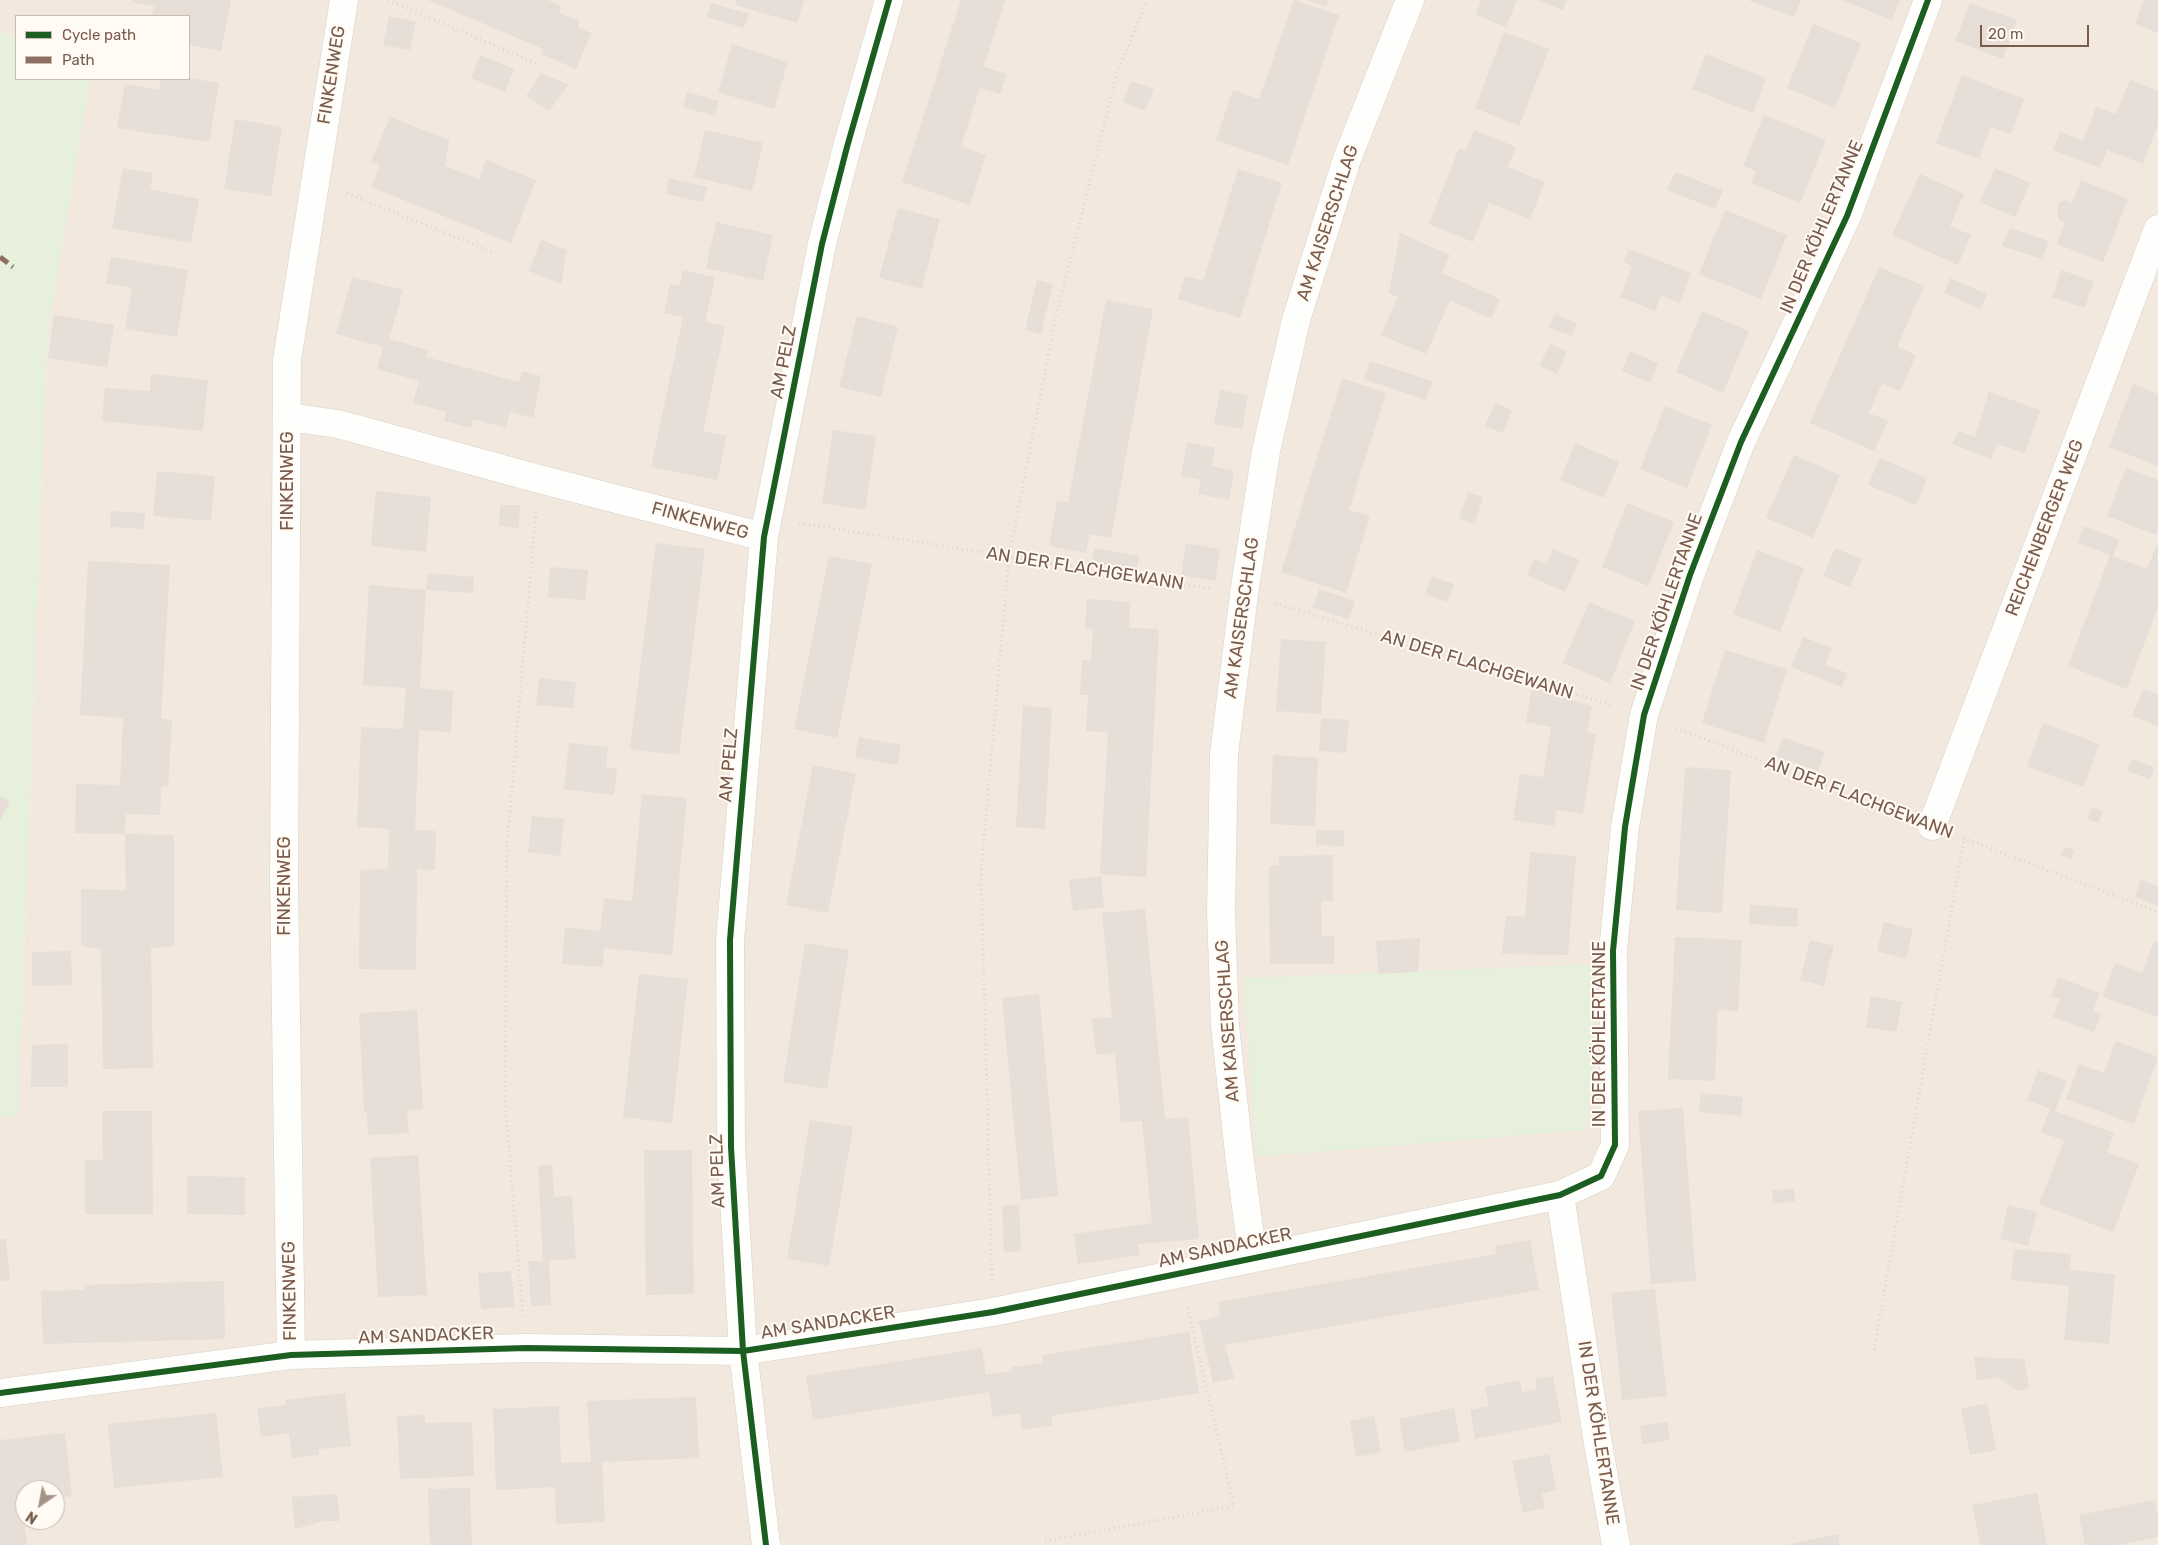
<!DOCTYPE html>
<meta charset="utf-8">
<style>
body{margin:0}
#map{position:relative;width:2158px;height:1545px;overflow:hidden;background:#f9f5f0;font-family:Rubik,sans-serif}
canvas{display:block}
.legend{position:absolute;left:15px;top:15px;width:175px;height:65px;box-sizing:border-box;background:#fffaf3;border:1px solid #cabbb1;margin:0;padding:6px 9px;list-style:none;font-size:15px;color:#7a5c4d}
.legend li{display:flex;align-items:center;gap:10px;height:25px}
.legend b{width:25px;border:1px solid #cabbb1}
.north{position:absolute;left:15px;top:1480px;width:50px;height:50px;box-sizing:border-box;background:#fffaf3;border:1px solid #cabbb1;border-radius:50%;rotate:213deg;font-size:14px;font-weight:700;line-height:20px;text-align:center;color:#7a5c4d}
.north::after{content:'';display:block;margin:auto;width:18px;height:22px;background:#a69286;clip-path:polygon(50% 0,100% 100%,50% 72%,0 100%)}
.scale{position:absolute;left:1980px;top:25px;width:109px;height:22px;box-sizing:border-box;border:2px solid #7a5c4d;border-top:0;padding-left:6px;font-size:15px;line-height:18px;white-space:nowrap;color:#7a5c4d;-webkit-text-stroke:4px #fffaf3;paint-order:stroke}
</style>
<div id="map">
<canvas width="2158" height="1545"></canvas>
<ul class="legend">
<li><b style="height:6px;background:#1b5e20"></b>Cycle path</li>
<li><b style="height:6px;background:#8d6e63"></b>Path</li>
</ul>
<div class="north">N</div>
<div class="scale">20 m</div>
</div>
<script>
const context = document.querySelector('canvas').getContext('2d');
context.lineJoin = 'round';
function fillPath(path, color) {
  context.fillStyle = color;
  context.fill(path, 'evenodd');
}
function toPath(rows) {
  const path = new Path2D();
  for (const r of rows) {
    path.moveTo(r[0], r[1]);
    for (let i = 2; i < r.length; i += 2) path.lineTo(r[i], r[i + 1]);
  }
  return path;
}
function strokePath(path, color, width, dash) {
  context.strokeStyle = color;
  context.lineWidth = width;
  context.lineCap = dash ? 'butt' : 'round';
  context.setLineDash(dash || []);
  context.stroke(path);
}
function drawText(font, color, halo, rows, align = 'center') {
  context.font = font + ' Rubik,sans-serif';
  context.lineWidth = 4;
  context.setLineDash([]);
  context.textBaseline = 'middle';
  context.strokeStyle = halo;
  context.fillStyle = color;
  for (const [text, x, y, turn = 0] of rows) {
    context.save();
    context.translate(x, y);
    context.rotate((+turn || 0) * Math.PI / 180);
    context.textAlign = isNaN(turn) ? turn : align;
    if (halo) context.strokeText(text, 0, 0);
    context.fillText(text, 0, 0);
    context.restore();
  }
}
const residential = toPath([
 [0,0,2158,0,2158,1545,0,1545,0,1118,18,1116,47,337,90,79,189,79,189,16,16,16,16,35,0,32],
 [25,1490,55,1490,55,1520,25,1520]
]);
const green = toPath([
 [0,32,16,35,16,79,90,79,47,337,18,1116,0,1118],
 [1596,964,1594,1080,1585,1130,1257,1157,1243,978]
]);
const building = toPath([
 [133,0,231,0,221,51,189,45,189,16,152,16,154,6,132,2],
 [428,0,548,0,561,6,559,13,580,21,577,27,591,33,576,69,541,54,543,49],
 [736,0,804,0,797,23,735,5],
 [961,0,1005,0,984,67,1007,74,1000,94,980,88,961,146,986,155,970,205,902,182],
 [1294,0,1339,15,1288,165,1216,140,1233,90,1259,99],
 [1308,0,1329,0,1326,7],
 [1481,0,1517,0,1506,27,1476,15],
 [1537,0,1567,0,1563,10],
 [1748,0,1801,0,1794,17],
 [1841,0,1900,0,1892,20],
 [2144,0,2158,0,2158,33,2135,24],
 [711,3,749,14,744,28,707,17],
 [1970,3,2017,20,2003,59,1955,41],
 [389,16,416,22,410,50,383,45],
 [1813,24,1861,43,1835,108,1787,88],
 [1504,32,1549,49,1519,126,1475,108],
 [732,44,788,62,774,109,718,92],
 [1706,54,1766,78,1753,113,1692,89],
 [480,55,514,69,505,92,471,78],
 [541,73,568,85,549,111,526,96],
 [1962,75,2024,99,2011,134,1991,127,1979,159,1936,143],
 [189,78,219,83,209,142,117,128,125,84,159,90,161,79],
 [2130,80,2158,91,2158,124,2143,164,2107,150,2100,168,2053,150,2060,132,2083,141,2096,107,2116,114],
 [1131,81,1154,89,1145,111,1123,102],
 [687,92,719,101,715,116,683,107],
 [1764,115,1826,140,1800,203,1751,183,1756,171,1743,166],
 [390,117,449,140,445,166,479,179,486,160,536,180,511,243,371,187,380,165,371,162],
 [235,119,282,127,271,196,224,189],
 [705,130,763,143,752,191,694,177],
 [1474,130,1516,147,1508,167,1545,182,1530,219,1489,203,1473,242,1429,224,1459,148,1466,151],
 [123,168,153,173,150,189,199,199,191,243,112,228],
 [1995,168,2030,183,2015,217,1980,202],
 [1238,169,1282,183,1240,318,1178,299,1185,276,1203,281],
 [1675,172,1723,190,1715,209,1667,190],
 [1920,174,1964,194,1950,226,1971,235,1958,265,1892,235],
 [669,178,707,187,703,202,666,194],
 [2081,180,2128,199,2103,262,2057,244,2065,223,2059,220,2057,215,2059,203,2066,200,2072,203],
 [898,208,940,219,922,289,879,278],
 [1725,210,1787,235,1761,299,1699,274],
 [716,222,773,235,763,281,706,268],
 [2010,228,2049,241,2042,259,2002,246],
 [1400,233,1450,255,1442,273,1500,299,1491,319,1450,300,1426,354,1381,335,1398,297,1389,293],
 [541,240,567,250,561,284,529,271],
 [1629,249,1691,273,1680,303,1661,296,1655,311,1620,297,1632,266,1624,262],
 [111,257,188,270,177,337,125,329,132,288,106,283],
 [1879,267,1924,286,1897,347,1916,355,1900,391,1882,383,1869,413,1888,421,1874,451,1810,423],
 [683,270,715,277,705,322,725,326,703,431,727,436,717,480,651,467,683,317,664,313,670,284,680,286],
 [2061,270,2094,281,2085,308,2052,297],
 [352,277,403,290,389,339,428,350,426,357,519,382,522,371,541,376,533,418,510,412,506,428,473,419,471,428,444,421,446,412,413,403,419,381,377,369,383,347,336,334],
 [1950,278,1987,294,1981,309,1944,293],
 [1037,280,1053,284,1041,334,1025,330],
 [1106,300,1153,309,1111,538,1090,534,1086,553,1049,546,1057,501,1068,502],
 [1702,311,1749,331,1723,393,1676,372],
 [1555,314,1577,323,1572,336,1549,328],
 [54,315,114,325,107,367,48,358],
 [857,316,898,327,881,397,839,387],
 [1550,344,1567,351,1557,374,1539,366],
 [1630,351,1658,363,1651,383,1622,371],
 [1370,361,1432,381,1426,400,1364,379],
 [151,374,208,380,203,431,102,421,105,388,150,391],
 [1342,378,1386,393,1349,510,1370,516,1346,593,1281,572],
 [2133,384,2158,394,2158,466,2109,447],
 [1220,390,1248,395,1242,429,1214,424],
 [1989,392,2040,410,2025,453,1997,444,1991,459,1952,444,1959,431,1975,437],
 [1495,403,1512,410,1503,433,1485,426],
 [1665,406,1712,425,1687,488,1640,469],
 [833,430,876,436,865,510,822,503],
 [1187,442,1215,448,1212,466,1234,471,1229,500,1198,494,1201,480,1181,476],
 [1575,443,1619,462,1604,498,1560,480],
 [1794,455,1840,475,1813,538,1766,518],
 [1880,458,1927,478,1916,505,1868,485],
 [2126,468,2158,480,2158,529,2156,535,2107,516],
 [157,471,215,476,211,521,153,516],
 [376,491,431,497,426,552,371,546],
 [1468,492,1483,497,1475,524,1459,519],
 [1627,503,1674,522,1648,586,1602,567],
 [500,505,520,505,519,528,499,526],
 [111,511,145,513,144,529,110,527],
 [2084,526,2119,540,2113,556,2147,569,2158,542,2158,607,2127,689,2068,666,2110,555,2078,543],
 [656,543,705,549,679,755,630,749],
 [1186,543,1220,549,1215,581,1181,575],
 [1095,548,1139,556,1136,571,1092,562],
 [1835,548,1862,559,1850,587,1823,576],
 [1553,549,1580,560,1565,592,1527,575,1534,559,1547,564],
 [1757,550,1804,568,1780,632,1733,614],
 [829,556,872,564,837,738,794,729],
 [88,561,170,565,161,719,172,720,168,787,161,787,160,815,126,814,125,834,75,833,76,784,120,785,123,718,80,715],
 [550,567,588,570,585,600,548,597],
 [428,573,474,577,473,593,426,590],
 [1432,577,1454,584,1447,602,1425,594],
 [369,585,426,590,420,688,453,691,451,732,419,730,415,830,436,831,435,870,417,869,416,970,359,969,360,870,388,869,389,829,357,827,361,727,403,729,406,688,363,685],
 [1319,589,1355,601,1349,619,1313,608],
 [1087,599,1130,602,1129,628,1159,629,1146,877,1100,874,1108,732,1086,731,1088,695,1080,695,1082,660,1091,660,1093,629,1085,628],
 [1589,602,1635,621,1610,683,1563,663],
 [1803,637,1832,648,1825,665,1847,673,1842,687,1791,667],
 [1281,639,1326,642,1321,714,1276,711],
 [1725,650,1787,669,1764,743,1702,723],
 [539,678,576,682,573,708,536,705],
 [1532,688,1592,706,1587,732,1596,734,1583,814,1556,810,1554,826,1513,820,1520,774,1543,777,1551,727,1526,722],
 [2143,689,2158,694,2158,726,2132,716],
 [1023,706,1052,708,1045,829,1016,827],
 [1321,718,1349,720,1346,753,1319,751],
 [2043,723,2099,744,2084,787,2027,767],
 [859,737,901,745,897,765,855,757],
 [1783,737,1825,752,1818,771,1776,756],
 [569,743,608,747,606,767,617,769,614,795,564,789],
 [1273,755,1318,758,1315,826,1270,824],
 [2132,759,2154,767,2150,779,2127,771],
 [813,765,856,774,828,913,786,905],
 [1685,767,1731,770,1722,913,1676,910],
 [642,794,687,798,672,955,604,948,603,967,562,964,565,927,600,931,604,898,632,901],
 [0,796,10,802,0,820],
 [2092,807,2103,811,2098,823,2088,819],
 [532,816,564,819,560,856,528,852],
 [1316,830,1344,830,1344,846,1316,845],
 [125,834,174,835,174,946,151,948,153,1068,103,1069,101,949,81,946,81,889,126,890],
 [2064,847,2074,850,2071,859,2061,855],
 [1530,852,1576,856,1568,955,1502,954,1506,916,1525,917],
 [1333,855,1333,901,1321,901,1322,936,1334,936,1334,964,1270,964,1269,866,1279,865,1279,856],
 [1101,876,1104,907,1073,911,1069,880],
 [2141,880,2158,886,2158,906,2135,897],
 [1750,905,1798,908,1797,927,1749,924],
 [1145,909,1165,1119,1188,1117,1199,1239,1138,1244,1139,1255,1078,1264,1074,1234,1152,1223,1142,1121,1121,1123,1115,1053,1096,1055,1092,1019,1112,1017,1102,913],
 [1884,922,1913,929,1906,959,1877,951],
 [1675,937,1742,940,1738,1011,1718,1010,1715,1081,1668,1079],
 [1420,938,1418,972,1378,974,1376,941],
 [1810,940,1834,946,1824,986,1800,980],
 [2154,941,2158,943,2158,1017,2103,997,2115,963,2142,973],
 [805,943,849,950,827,1089,783,1082],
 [71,951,72,985,32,986,32,952],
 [639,974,688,979,672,1123,623,1117],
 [2058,977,2100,993,2093,1011,2101,1014,2094,1032,2053,1017,2060,999,2051,996],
 [1039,994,1058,1196,1021,1200,1002,998],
 [1871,996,1902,1002,1896,1032,1866,1027],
 [417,1010,423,1109,407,1110,409,1133,368,1135,367,1112,364,1112,359,1013],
 [2116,1041,2158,1057,2134,1124,2066,1099,2079,1064,2104,1073],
 [68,1044,68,1087,31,1087,32,1045],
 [2038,1070,2067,1081,2055,1111,2114,1133,2107,1152,2139,1164,2113,1232,2039,1204,2064,1141,2041,1132,2050,1109,2027,1100],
 [1701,1093,1743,1097,1741,1116,1699,1112],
 [1683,1108,1696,1281,1651,1284,1638,1111],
 [102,1111,152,1111,153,1214,85,1214,85,1160,103,1160],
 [810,1120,853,1127,829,1266,787,1259],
 [644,1150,692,1150,694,1294,646,1295],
 [418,1155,427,1295,378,1297,370,1158],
 [552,1165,554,1197,572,1196,576,1259,549,1260,551,1305,531,1306,528,1261,543,1261,538,1166],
 [187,1176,245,1177,245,1215,187,1214],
 [1794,1189,1795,1202,1773,1203,1772,1190],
 [1019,1205,1021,1251,1004,1252,1002,1206],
 [2008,1205,2037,1212,2028,1246,2000,1239],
 [0,1239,6,1239,10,1280,0,1281],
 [1530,1240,1539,1290,1225,1345,1234,1378,1213,1383,1199,1321,1220,1316,1218,1302,1496,1254,1495,1246],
 [2014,1249,2071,1254,2070,1270,2115,1274,2109,1344,2064,1340,2069,1286,2011,1280],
 [511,1271,515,1307,481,1309,478,1273],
 [224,1281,225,1339,43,1344,41,1291,84,1290,84,1285],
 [1655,1289,1667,1396,1622,1400,1611,1293],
 [1189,1332,1199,1393,1051,1416,1053,1425,1022,1430,1020,1413,993,1417,989,1392,813,1420,806,1376,982,1348,986,1375,1012,1371,1012,1367,1043,1363,1042,1355],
 [1974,1357,2024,1359,2029,1388,2018,1391,1999,1378,1977,1380],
 [1553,1376,1562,1422,1475,1439,1470,1410,1489,1406,1485,1387,1520,1380,1522,1392,1537,1389,1535,1379],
 [345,1393,351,1446,319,1449,319,1455,292,1458,289,1433,261,1437,257,1408,286,1405,286,1400],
 [696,1397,699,1458,602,1462,605,1522,556,1524,555,1487,496,1490,493,1409,559,1406,561,1463,591,1462,587,1401],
 [1987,1403,1996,1450,1970,1455,1961,1409],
 [1454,1408,1460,1441,1405,1452,1399,1419],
 [216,1413,223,1477,114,1488,108,1424],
 [425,1415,425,1423,472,1422,474,1476,400,1479,397,1416],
 [1374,1416,1381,1452,1356,1457,1350,1421],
 [1667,1422,1670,1440,1642,1444,1640,1426],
 [65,1433,72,1496,55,1498,55,1490,25,1490,25,1501,22,1502,27,1545,0,1545,0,1440],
 [1549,1454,1556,1490,1542,1494,1545,1508,1523,1513,1512,1461],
 [470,1488,472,1545,430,1545,428,1489],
 [2037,1493,2047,1545,1980,1545,1972,1505],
 [337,1494,340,1521,324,1521,295,1529,292,1497],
 [2155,1500,2158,1517,2158,1537,2117,1545,2085,1545,2079,1515],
 [1838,1534,1840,1545,1791,1545,1790,1544]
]);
const path = toPath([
 [388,0,537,64],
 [347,193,495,253],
 [799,523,1213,589],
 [1275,603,1613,706],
 [1676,728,1901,814],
 [1963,838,2158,912],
 [992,1280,981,871,1009,557,1055,321,1117,74,1147,0],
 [523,1316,505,1102,507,845,536,512],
 [1874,1350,1964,839],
 [1045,1541,1234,1506,1187,1305]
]);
const minor = toPath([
 [288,417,338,424,539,479,764,537],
 [1932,826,2158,229],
 [1560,1195,1597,1438,1616,1545],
 [1253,1258,1240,1162,1225,1026,1221,911,1224,754,1244,594,1266,451,1296,320,1347,159,1410,0],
 [291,1355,284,879,287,360,344,0],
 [0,1393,291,1355,526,1348,743,1351,993,1312,1560,1195,1601,1176,1615,1145,1613,951,1625,827,1644,715,1690,575,1741,442,1847,216,1928,0],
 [766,1545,743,1351,731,1147,730,940,764,537,822,244,847,147,889,0]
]);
const quiet = toPath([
 [0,257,13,267]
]);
const cycleway = toPath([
 [0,1393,291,1355,526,1348,743,1351,993,1312,1560,1195,1601,1176,1615,1145,1613,951,1625,827,1644,715,1690,575,1741,442,1847,216,1928,0],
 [766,1545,743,1351,731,1147,730,940,764,537,822,244,847,147,889,0]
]);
const streetNames = [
 ["FINKENWEG",332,75,-81],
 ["AM KAISERSCHLAG",1328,223,-72],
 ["IN DER KÖHLERTANNE",1822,227,-67],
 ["AM PELZ",784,362,-79],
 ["FINKENWEG",288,481,-90],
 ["FINKENWEG",700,521,15],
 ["REICHENBERGER WEG",2045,528,-69],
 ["AN DER FLACHGEWANN",1085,569,9],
 ["IN DER KÖHLERTANNE",1667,602,-71],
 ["AM KAISERSCHLAG",1242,618,-82],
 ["AN DER FLACHGEWANN",1477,665,17],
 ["AM PELZ",729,765,-85],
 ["AN DER FLACHGEWANN",1859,798,21],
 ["FINKENWEG",285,886,-90],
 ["AM KAISERSCHLAG",1228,1021,-94],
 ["IN DER KÖHLERTANNE",1600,1034,-90],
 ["AM PELZ",718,1171,-92],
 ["AM SANDACKER",1225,1248,-12],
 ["FINKENWEG",290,1291,-91],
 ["AM SANDACKER",828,1323,-9],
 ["AM SANDACKER",426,1336,-2],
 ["IN DER KÖHLERTANNE",1598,1433,81]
];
fillPath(residential, '#f2e8de');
fillPath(green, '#e7f0db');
fillPath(building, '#e6ded7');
strokePath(minor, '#d7d1cb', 29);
strokePath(path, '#dcd5d0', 3, [1, 4]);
strokePath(minor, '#fefefd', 28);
strokePath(quiet, '#8d6e63', 5, [10, 5]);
strokePath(cycleway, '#1b5e20', 6);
drawText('18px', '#7a5c4d', '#fffaf3', streetNames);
</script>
